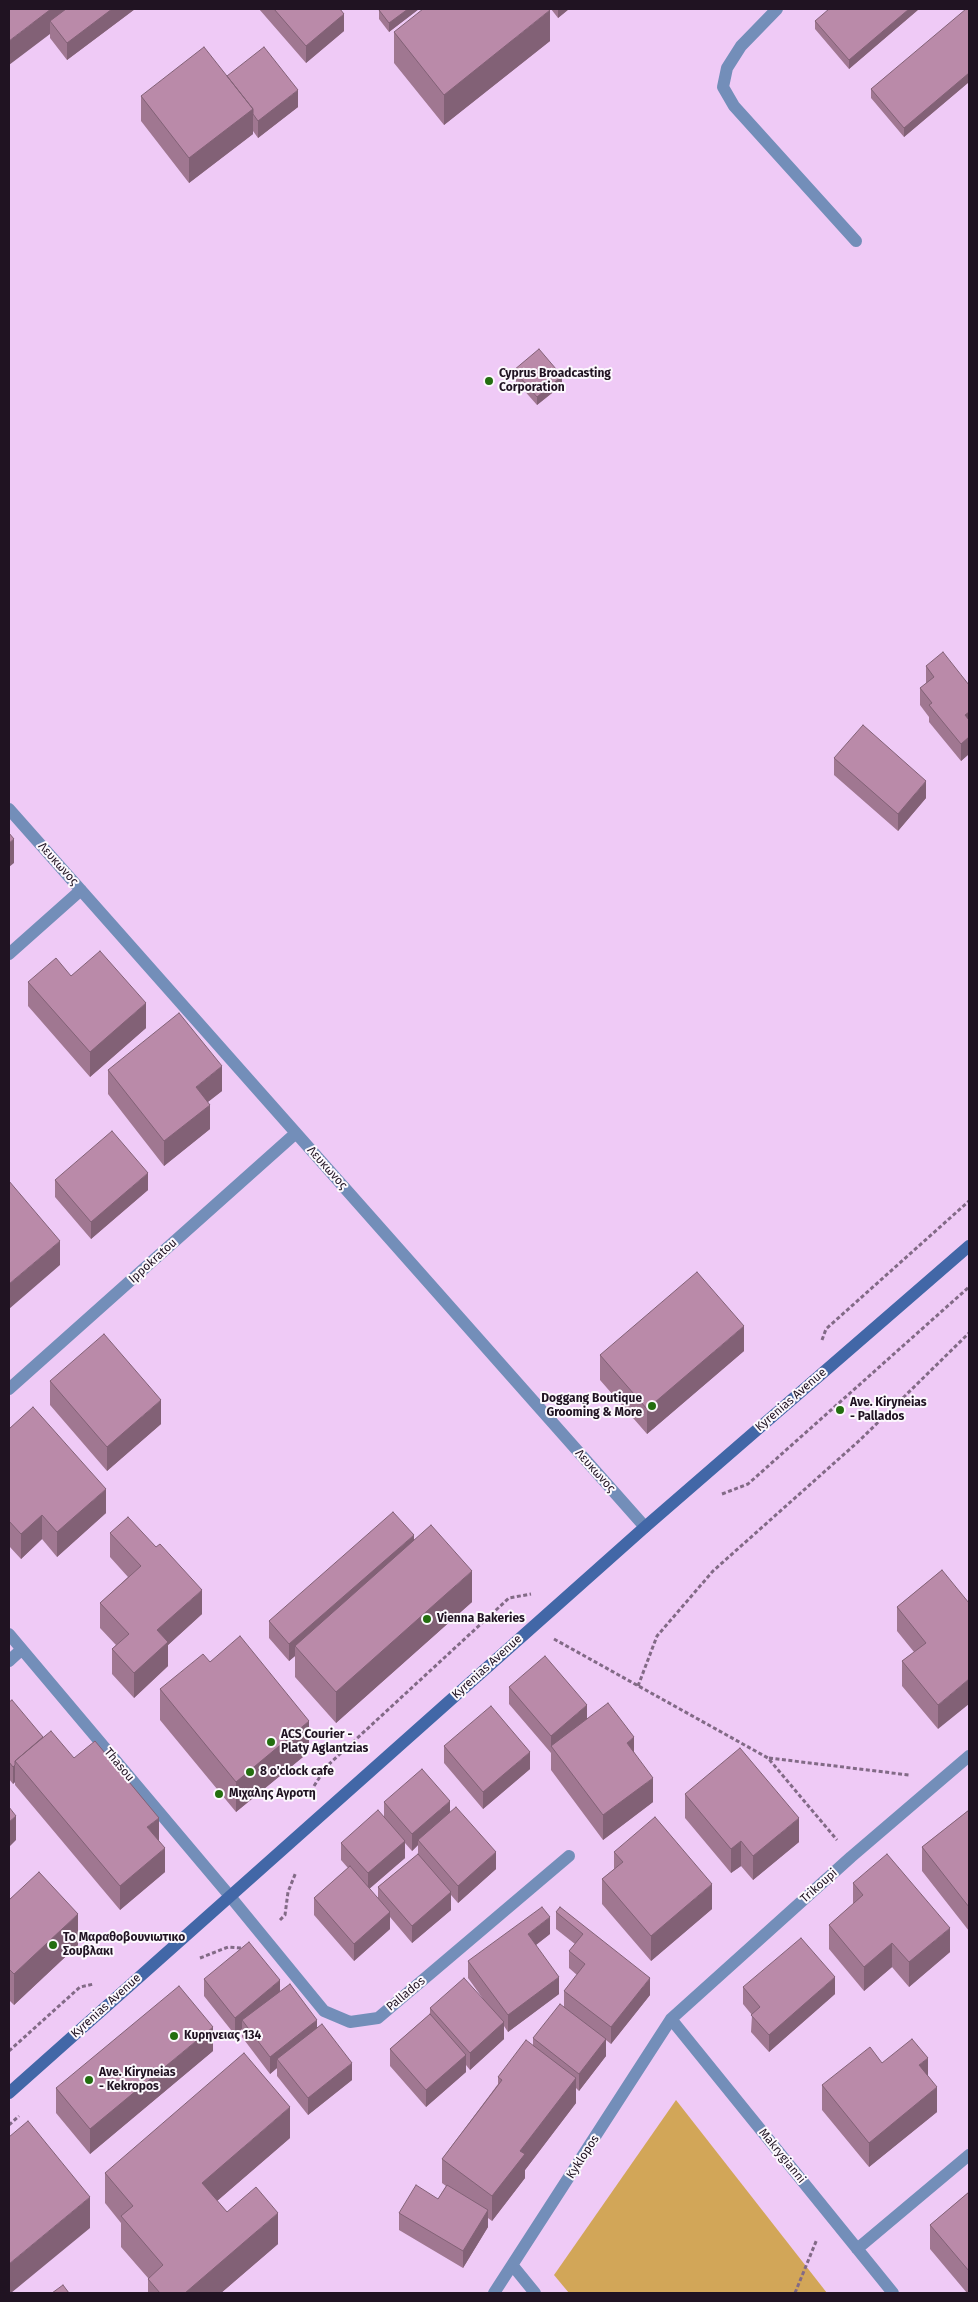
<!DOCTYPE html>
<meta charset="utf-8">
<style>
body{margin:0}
#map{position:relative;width:978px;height:2302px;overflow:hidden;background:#efcaf6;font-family:"Fira Sans",sans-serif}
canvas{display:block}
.frame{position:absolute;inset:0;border:10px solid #201322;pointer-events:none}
</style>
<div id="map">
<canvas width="978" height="2302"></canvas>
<div class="frame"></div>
</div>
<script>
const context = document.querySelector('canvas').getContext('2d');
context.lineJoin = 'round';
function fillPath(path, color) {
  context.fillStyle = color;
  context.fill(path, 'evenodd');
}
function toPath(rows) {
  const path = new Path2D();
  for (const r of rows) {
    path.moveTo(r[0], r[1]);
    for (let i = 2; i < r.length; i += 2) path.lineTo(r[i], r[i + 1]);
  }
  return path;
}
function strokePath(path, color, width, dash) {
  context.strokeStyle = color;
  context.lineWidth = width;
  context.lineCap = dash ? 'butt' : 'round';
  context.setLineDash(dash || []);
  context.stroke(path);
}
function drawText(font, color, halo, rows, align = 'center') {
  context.font = font + ' "Fira Sans",sans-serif';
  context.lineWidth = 4;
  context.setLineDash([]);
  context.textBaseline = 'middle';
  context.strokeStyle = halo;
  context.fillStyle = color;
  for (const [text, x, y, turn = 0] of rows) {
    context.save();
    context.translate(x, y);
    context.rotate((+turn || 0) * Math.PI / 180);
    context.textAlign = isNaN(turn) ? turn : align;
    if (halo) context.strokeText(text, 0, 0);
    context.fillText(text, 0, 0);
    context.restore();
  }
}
const green = toPath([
 [676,2100,827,2293,569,2293,554,2275]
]);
const path = toPath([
 [822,1340,826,1329,969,1201],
 [722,1494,748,1484,969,1287],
 [554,1639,768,1758,837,1840],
 [638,1686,657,1636,713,1571,860,1440,969,1333],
 [769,1758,909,1775],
 [314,1786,327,1766,509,1598,531,1594],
 [280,1920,285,1915,288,1892,296,1872],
 [200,1958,228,1947,242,1948],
 [9,2051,80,1987,94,1984],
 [9,2125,19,2116],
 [795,2293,817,2239]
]);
const lane = toPath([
 [777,9,741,46,727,68,723,87,734,106,856,241]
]);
const street = toPath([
 [9,809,645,1527],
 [9,954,81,890],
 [9,1389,296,1133],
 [9,1634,229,1895,324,2011,350,2022,378,2018,569,1856],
 [9,1661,21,1650],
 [671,2019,893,2293],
 [857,2249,969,2155],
 [513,2266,535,2293],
 [494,2293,671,2019,851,1857,969,1756]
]);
const secondary = toPath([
 [9,2093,645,1527,969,1246]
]);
const wall = toPath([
 [9,9,135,9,67,60,50,38,50,34],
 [259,9,340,9,344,31,306,63],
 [382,9,419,9,389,32,379,19,379,10],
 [551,9,569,9,558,18],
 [919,9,849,69,815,29,815,21],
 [969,9,969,82,904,137,871,98,871,89],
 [394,32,550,41,444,125,394,63],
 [227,76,298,107,258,138,253,131,253,134,189,183,141,121,141,96],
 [514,370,562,385,537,405,514,379],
 [926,666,969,685,969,754,961,761,929,722,929,717,920,705,920,688,926,684],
 [834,758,926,798,898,831,834,775],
 [71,976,146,1028,90,1077,28,1006,28,982],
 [108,1070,222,1091,208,1102,210,1129,164,1166,108,1094],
 [55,1180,148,1190,91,1239,55,1197],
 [744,1351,647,1434,600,1380,600,1355],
 [50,1381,161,1424,107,1471,50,1405],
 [9,1429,106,1513,57,1557,42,1539,21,1559,9,1546],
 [110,1533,202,1614,168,1645,168,1666,134,1698,112,1674,112,1649,116,1645,100,1628,100,1603,128,1577,110,1557],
 [414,1540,472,1602,336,1723,295,1677,295,1656,289,1661,269,1638,269,1621],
 [942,1570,938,1729,902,1686,902,1661,914,1652,897,1631,897,1607],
 [210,1662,309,1752,236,1812,160,1720,160,1689],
 [509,1687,587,1719,634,1752,653,1802,603,1840,551,1770,551,1753,509,1704],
 [9,1702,43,1737,74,1758,159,1841,165,1872,120,1910,15,1785,15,1782,13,1784,9,1779],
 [444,1746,530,1769,483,1809,444,1763],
 [685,1794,799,1842,753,1880,741,1866,731,1873,685,1818],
 [384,1802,450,1812,496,1869,458,1903,451,1895,451,1910,412,1943,390,1917,390,1929,354,1961,314,1915,314,1898,348,1868,341,1860,341,1843,384,1817],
 [405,1843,412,1851,418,1845,418,1854,378,1887,378,1899,369,1889,405,1858],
 [969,1810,969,1931,922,1871,922,1847],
 [614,1852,712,1909,651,1961,602,1904,602,1879,614,1869],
 [853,1883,950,1952,909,1987,892,1967,864,1991,829,1949,829,1925,853,1904],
 [9,1900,78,1945,14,2005,9,2000],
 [560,1907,650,1995,611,2044,606,2040,606,2056,579,2091,576,2088,576,2103,525,2170,525,2178,492,2221,488,2218,488,2227,463,2268,399,2230,399,2213,438,2199,446,2186,442,2183,442,2159,498,2084,498,2077,533,2046,533,2038,564,2007,564,1991,577,1975,569,1968,569,1951,575,1944,556,1929,556,1912],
 [550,1934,536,1945,559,1994,508,2032,504,2026,504,2039,470,2070,466,2065,466,2072,426,2107,390,2066,390,2049,430,2014,430,2008,486,2003,468,1978,468,1961],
 [204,1979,280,1991,317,2028,352,2080,308,2115,277,2076,277,2068,270,2074,242,2037,242,2029,235,2035,204,1996],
 [743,1987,835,1994,769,2052,751,2032,752,2015,743,2004],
 [213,2051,90,2154,56,2113,56,2088],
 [882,2063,928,2076,937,2112,869,2167,822,2110,822,2085],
 [290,2138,217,2201,227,2212,278,2244,221,2293,148,2293,148,2278,121,2247,121,2223,105,2203,105,2173],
 [969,2192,969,2293,967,2293,930,2249,930,2225]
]);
const shadedWall = toPath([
 [51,9,84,9,50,21,50,34,9,65,9,41],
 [112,9,135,9,67,60,67,43],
 [408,9,419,9,389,32,389,23],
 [558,9,569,9,558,18],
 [909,9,919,9,849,69,849,60],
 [550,10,550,41,444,125,444,95],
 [344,14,344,31,306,63,306,46],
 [969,73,969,82,904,137,904,128],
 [298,90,298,107,258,138,258,121],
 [253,109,253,134,189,183,189,158],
 [562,376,562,385,537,405,537,397],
 [969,712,969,729,965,715],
 [969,737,969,754,961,761,961,744],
 [926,781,926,798,898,831,898,814],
 [14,839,14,863,9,867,9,843],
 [146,1003,146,1028,90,1077,90,1052],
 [222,1066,222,1091,196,1111,196,1087],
 [210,1105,210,1129,164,1166,164,1141],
 [148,1173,148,1190,91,1239,91,1222],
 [60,1241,60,1265,9,1309,9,1284],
 [744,1326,744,1351,647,1434,647,1409],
 [161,1400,161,1424,107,1471,107,1447],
 [106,1489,106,1513,57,1557,57,1532],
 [42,1515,42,1539,21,1559,21,1534],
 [414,1535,414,1552,295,1646,295,1656,289,1661,289,1644],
 [472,1571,472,1602,336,1723,336,1692],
 [202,1590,202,1614,168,1645,168,1666,134,1698,134,1673,157,1630],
 [969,1679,969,1704,938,1729,938,1705],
 [587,1705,587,1722,551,1746,551,1753,551,1736],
 [309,1721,309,1752,236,1812,236,1782],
 [634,1737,634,1762,627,1743],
 [530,1752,530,1769,483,1809,483,1792],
 [15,1765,15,1782,13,1784,13,1767],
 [653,1778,653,1802,603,1840,603,1815],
 [450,1801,450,1818,418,1840,418,1845,412,1851,412,1834],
 [16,1816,16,1840,9,1847,9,1822],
 [159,1818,159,1842,147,1827],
 [799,1818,799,1842,753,1880,753,1856],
 [405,1841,405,1858,368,1890,368,1873],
 [741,1841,741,1866,731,1873,731,1849],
 [165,1848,165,1872,120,1910,120,1886],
 [496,1852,496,1869,458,1903,458,1886],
 [712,1884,712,1909,651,1961,651,1936],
 [451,1892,451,1910,412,1943,412,1926],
 [390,1912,390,1929,354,1961,354,1944],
 [78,1914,78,1945,14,2005,14,1974],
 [550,1917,550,1934,528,1951,528,1934],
 [950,1928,950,1952,909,1987,909,1962],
 [892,1943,892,1967,864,1991,864,1967],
 [559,1977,559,1994,508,2032,508,2015],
 [835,1977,835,1994,769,2052,769,2035],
 [650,1978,650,1995,611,2044,611,2027],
 [280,1980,280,1997,242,2020,242,2029,235,2035,235,2018],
 [317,2020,317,2037,277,2059,277,2068,270,2074,270,2057],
 [504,2022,504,2039,470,2070,470,2053],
 [213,2027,213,2051,90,2154,90,2129],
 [606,2039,606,2056,579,2091,579,2074],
 [466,2055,466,2072,426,2107,426,2090],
 [928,2058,928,2082,919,2065],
 [352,2063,352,2080,308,2115,308,2098],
 [576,2078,576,2103,525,2170,525,2178,492,2221,492,2196,520,2151],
 [937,2087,937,2112,869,2167,869,2143],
 [290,2107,290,2138,202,2214,202,2183],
 [90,2197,90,2228,11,2293,9,2293,9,2264],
 [488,2210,488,2227,463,2268,463,2251],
 [278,2213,278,2244,221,2293,185,2293]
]);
const building = toPath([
 [9,9,51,9,9,41,9,9],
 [66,9,112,9,67,43,50,21,66,9],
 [274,9,340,9,344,14,306,46,274,9],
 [382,9,408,9,389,23,379,10,382,9],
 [423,9,549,9,550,10,444,95,394,32,423,9],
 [829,9,909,9,849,60,815,21,829,9],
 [966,9,969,9,969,73,904,128,871,89,966,9],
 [204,47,253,109,189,158,141,96,204,47],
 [264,47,298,90,258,121,253,114,253,109,227,76,264,47],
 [539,349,562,376,537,397,514,370,539,349],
 [943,652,969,685,969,712,965,715,969,720,969,737,961,744,929,705,932,703,920,688,934,677,926,666,943,652],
 [863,725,926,781,898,814,834,758,863,725],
 [9,833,14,839,9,843,9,833],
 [100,951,146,1003,90,1052,28,982,56,958,71,976,100,951],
 [179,1013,222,1066,196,1087,210,1105,164,1141,108,1070,179,1013],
 [112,1131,148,1173,91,1222,55,1180,112,1131],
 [9,1181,60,1241,9,1284,9,1181],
 [697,1272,744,1326,647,1409,600,1355,697,1272],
 [104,1334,161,1400,107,1447,50,1381,104,1334],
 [33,1407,106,1489,57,1532,42,1515,21,1534,9,1521,9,1429,33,1407],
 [393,1512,414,1535,289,1644,269,1621,393,1512],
 [128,1517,156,1547,160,1544,202,1590,157,1630,168,1642,134,1673,112,1649,129,1634,100,1603,141,1566,110,1533,128,1517],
 [431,1525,472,1571,336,1692,295,1646,431,1525],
 [942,1570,969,1603,969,1679,938,1705,902,1661,926,1643,897,1607,942,1570],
 [240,1636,309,1721,236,1782,160,1689,203,1654,210,1662,240,1636],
 [545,1656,587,1705,551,1736,509,1687,545,1656],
 [12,1700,43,1737,15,1761,15,1765,13,1767,9,1762,9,1702,12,1700],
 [608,1703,634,1737,627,1743,653,1778,603,1815,551,1746,608,1703],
 [491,1706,530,1752,483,1792,444,1746,491,1706],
 [51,1731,74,1758,95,1741,159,1818,147,1827,165,1848,120,1886,15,1761,51,1731],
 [740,1748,799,1818,753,1856,741,1841,731,1849,685,1794,740,1748],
 [422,1769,450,1801,412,1834,384,1802,422,1769],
 [9,1807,16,1816,9,1822,9,1807],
 [456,1807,496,1852,458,1886,418,1840,456,1807],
 [378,1810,405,1841,368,1873,341,1843,378,1810],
 [969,1810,969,1907,922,1847,969,1810],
 [655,1817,712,1884,651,1936,602,1879,623,1862,614,1852,655,1817],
 [418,1854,451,1892,412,1926,378,1887,418,1854],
 [887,1854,950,1928,909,1962,892,1943,864,1967,829,1925,863,1895,853,1883,887,1854],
 [350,1866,390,1912,354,1944,314,1898,350,1866],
 [39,1872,78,1914,14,1974,9,1969,9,1900,39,1872],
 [542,1907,550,1917,528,1934,559,1977,508,2015,468,1961,542,1907],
 [560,1907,650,1978,611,2027,564,1991,585,1964,569,1951,583,1934,556,1912,560,1907],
 [801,1938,835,1977,769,2035,751,2015,760,2007,743,1987,801,1938],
 [249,1942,280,1980,235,2018,204,1979,249,1942],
 [464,1978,504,2022,470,2053,430,2008,464,1978],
 [290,1984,317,2020,270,2057,242,2020,290,1984],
 [179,1986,213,2027,90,2129,56,2088,179,1986],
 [560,2004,606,2039,579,2074,533,2038,560,2004],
 [430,2014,466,2055,426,2090,390,2049,430,2014],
 [322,2024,352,2063,308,2098,277,2059,322,2024],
 [912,2039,928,2058,919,2065,937,2087,869,2143,822,2085,870,2047,882,2063,912,2039],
 [526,2040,576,2078,520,2151,525,2154,492,2196,442,2159,502,2080,498,2077,526,2040],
 [244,2053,290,2107,202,2183,227,2212,256,2187,278,2213,185,2293,160,2293,148,2279,163,2265,121,2216,133,2206,105,2173,244,2053],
 [28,2121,90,2197,9,2264,9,2137,28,2121],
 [416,2185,438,2199,447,2185,488,2210,463,2251,399,2213,416,2185],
 [969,2192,969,2271,930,2225,969,2192],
 [63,2285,69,2293,52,2293,63,2285]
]);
const markers = [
 [489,381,5,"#236e0f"],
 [652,1406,5,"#236e0f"],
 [840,1410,5,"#236e0f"],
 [427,1619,5,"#236e0f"],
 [271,1742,5,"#236e0f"],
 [250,1772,5,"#236e0f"],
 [219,1794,5,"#236e0f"],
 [53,1945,5,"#236e0f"],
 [174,2036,5,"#236e0f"],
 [89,2080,5,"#236e0f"]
];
const poiNames = [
 ["Cyprus Broadcasting",499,374],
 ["Corporation",499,388],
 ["Doggang Boutique",642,1399,"right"],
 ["Grooming & More",642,1413,"right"],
 ["Ave. Kiryneias",850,1403],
 ["- Pallados",850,1417],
 ["Vienna Bakeries",437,1619],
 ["ACS Courier -",281,1735],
 ["Platy Aglantzias",281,1749],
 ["8 o'clock cafe",260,1772],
 ["Μιχαλης Αγροτη",229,1794],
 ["Το Μαραθοβουνιωτικο",63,1938],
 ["Σουβλακι",63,1952],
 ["Κυρηνειας 134",184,2036],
 ["Ave. Kiryneias",99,2073],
 ["- Kekropos",99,2087]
];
const streetNames = [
 ["Λευκωνος",58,864,48],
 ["Λευκωνος",327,1168,48],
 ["Ippokratou",153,1261,-42],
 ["Kyrenias Avenue",791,1400,-41],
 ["Λευκωνος",595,1471,48],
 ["Kyrenias Avenue",487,1667,-42],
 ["Thasou",119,1765,50],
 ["Trikoupi",819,1886,-42],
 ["Pallados",406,1994,-40],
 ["Kyrenias Avenue",106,2006,-42],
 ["Makrygianni",782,2156,51],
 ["Kyklopos",583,2157,-57]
];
fillPath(green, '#d2a658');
strokePath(path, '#826a86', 3, [4, 2.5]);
strokePath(lane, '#738eb9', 12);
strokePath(street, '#738eb9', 12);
strokePath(secondary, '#4267a7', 12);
fillPath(wall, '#a07791');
fillPath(shadedWall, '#826176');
fillPath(building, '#ba8aa9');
strokePath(building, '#826176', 1);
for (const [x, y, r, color] of markers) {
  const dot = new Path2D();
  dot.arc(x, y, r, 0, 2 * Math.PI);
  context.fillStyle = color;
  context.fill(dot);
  strokePath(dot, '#fcf8fd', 2);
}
drawText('bold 12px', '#201322', '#fcf8fd', poiNames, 'left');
drawText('12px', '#201322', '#fcf8fd', streetNames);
</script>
